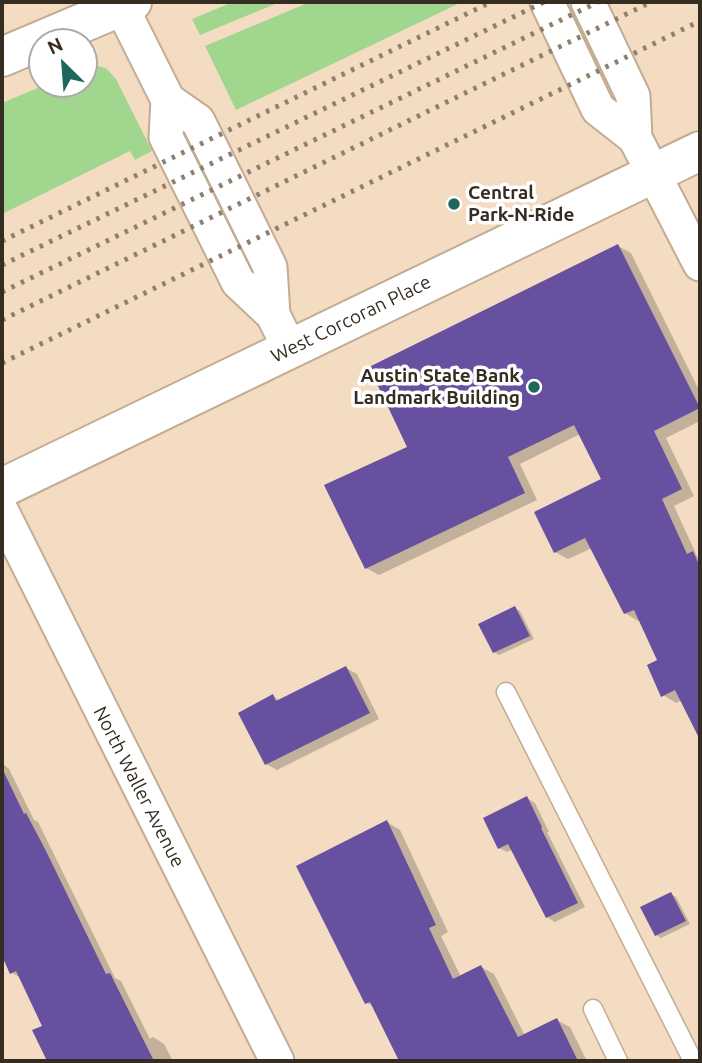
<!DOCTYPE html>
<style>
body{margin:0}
#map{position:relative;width:702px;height:1063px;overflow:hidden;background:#f3dcc2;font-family:Ubuntu,sans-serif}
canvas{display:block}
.frame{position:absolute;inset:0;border:4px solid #352c22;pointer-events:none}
.north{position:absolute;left:28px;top:28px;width:70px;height:70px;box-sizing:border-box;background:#fff;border:2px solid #aeaba7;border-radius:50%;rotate:335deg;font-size:19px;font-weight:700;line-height:28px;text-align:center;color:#352c22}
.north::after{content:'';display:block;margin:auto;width:24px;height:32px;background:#1e675d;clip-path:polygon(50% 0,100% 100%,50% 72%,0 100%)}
</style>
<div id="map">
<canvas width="702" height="1063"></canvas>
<div class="frame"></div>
<div class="north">N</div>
</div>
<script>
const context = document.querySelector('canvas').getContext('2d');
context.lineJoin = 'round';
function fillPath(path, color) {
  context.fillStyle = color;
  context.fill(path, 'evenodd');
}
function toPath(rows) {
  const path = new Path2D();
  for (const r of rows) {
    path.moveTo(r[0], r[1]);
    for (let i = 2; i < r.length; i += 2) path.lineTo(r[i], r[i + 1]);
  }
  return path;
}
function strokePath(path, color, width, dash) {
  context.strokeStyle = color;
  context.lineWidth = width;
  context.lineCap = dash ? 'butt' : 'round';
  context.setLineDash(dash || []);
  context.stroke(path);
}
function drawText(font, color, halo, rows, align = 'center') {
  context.font = font + ' Ubuntu,sans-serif';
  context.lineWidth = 7;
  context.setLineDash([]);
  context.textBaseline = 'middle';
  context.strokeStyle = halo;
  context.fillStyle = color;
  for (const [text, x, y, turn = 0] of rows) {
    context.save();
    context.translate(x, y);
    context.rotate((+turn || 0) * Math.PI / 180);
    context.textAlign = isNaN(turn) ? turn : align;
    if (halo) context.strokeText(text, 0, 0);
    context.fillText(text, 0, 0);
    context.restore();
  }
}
const green = toPath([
 [233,2,280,2,200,35,192,19],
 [310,2,462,2,236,110,205,46],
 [93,65,106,68,116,79,152,151,135,160,130,151,2,214,2,103,47,84,84,84,84,69]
]);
const shadow = toPath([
 [618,246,631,253,700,392,700,421,666,438,694,496,674,506,697,556,700,558,700,736,682,700,676,703,663,695,659,661,640,620,638,621,625,613,592,548,568,559,555,552,603,480,580,434,520,464,537,500,379,575,366,568,409,447],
 [515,608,520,611,534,639,499,655,494,652],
 [346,668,357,674,379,719,277,770,266,764,273,696,280,701],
 [2,763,9,769,34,820,38,822,115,978,121,981,150,1039,153,1037,164,1044,173,1061,49,1061,34,1031,44,1027,21,978,12,973,5,961,2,959],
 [527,798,535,803,549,832,547,832,585,907,555,922,547,917,512,850,507,852,499,848],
 [387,822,400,830,448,932,441,936,461,977,481,967,494,974,525,1036,557,1020,570,1027,587,1061,401,1061,375,1007,367,1003],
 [671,894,676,897,690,924,661,938,656,935]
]);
const building = toPath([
 [618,244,700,408,654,431,682,489,662,499,687,554,693,551,700,567,700,740,675,690,661,697,647,665,657,660,634,610,624,614,585,538,554,553,534,512,601,479,574,425,508,457,525,493,365,569,324,485,407,447,369,367],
 [515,606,530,636,493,653,478,624],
 [346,666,370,713,265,765,238,713,273,694,276,701],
 [2,768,24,814,26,813,45,849,106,974,110,973,154,1061,47,1061,32,1030,42,1026,16,971,10,974,2,956],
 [527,796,542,827,541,828,578,903,546,918,508,844,498,849,483,818],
 [387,820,436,925,429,928,453,979,481,965,518,1037,557,1018,578,1061,399,1061,370,1002,365,1004,296,866],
 [671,892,686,921,655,936,640,907]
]);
const lane = toPath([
 [506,692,693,1061],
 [593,1009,618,1061]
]);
const street = toPath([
 [119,2,168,100,166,137,238,282,273,315,290,349],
 [547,2,598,109,635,138,700,264],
 [588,2,633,96,635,138],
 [168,100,198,121,270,267,273,315],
 [2,512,277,1061]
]);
const secondary = toPath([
 [2,57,132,2],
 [2,488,700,151]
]);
const rail = toPath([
 [2,241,491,2],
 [2,265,544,2],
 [2,292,598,2],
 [2,320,651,2],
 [2,363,700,21]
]);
const markers = [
 [454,204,7,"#1e675d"],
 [534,387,7,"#1e675d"]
];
const poiNames = [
 ["Central",468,193],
 ["Park-N-Ride",468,215],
 ["Austin State Bank",520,376,"right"],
 ["Landmark Building",520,398,"right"]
];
const streetNames = [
 ["West Corcoran Place",351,319,-26],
 ["North Waller Avenue",139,787,63]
];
fillPath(green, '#a0d68e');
fillPath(shadow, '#0003');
fillPath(building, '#66509f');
strokePath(lane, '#c2ac93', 21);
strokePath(street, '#c2ac93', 37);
strokePath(secondary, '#c2ac93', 42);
strokePath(lane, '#fff', 18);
strokePath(street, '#fff', 33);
strokePath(secondary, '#fff', 38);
strokePath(rail, '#8f806e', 5, [3.5, 7]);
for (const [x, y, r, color] of markers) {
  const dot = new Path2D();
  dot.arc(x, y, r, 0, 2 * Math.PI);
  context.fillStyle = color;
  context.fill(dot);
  strokePath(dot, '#fff', 2.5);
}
drawText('bold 19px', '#352c22', '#fff', poiNames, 'left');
drawText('19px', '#352c22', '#fff', streetNames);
</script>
